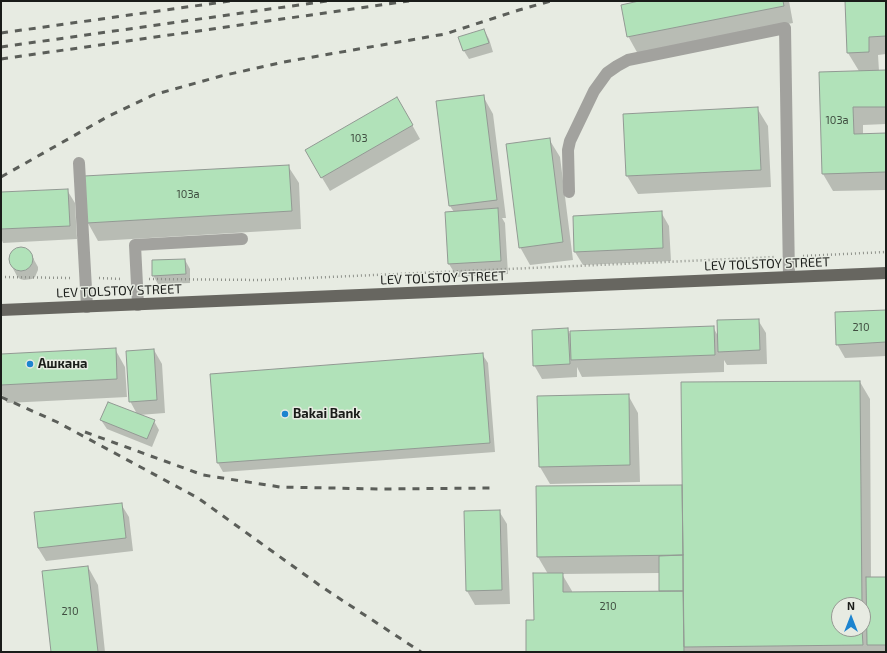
<!DOCTYPE html>
<meta charset="utf-8">
<style>
body{margin:0}
#map{position:relative;width:887px;height:653px;overflow:hidden;background:#e7ebe2;font-family:"Exo 2",sans-serif}
canvas{display:block}
.frame{position:absolute;inset:0;border:2px solid #1a1c19;pointer-events:none}
.north{position:absolute;left:831px;top:597px;width:40px;height:40px;box-sizing:border-box;background:#e7ebe2;border:1px solid #959892;border-radius:50%;rotate:0deg;font-size:11px;font-weight:700;line-height:16px;text-align:center;color:#1a1c19}
.north::after{content:'';display:block;margin:auto;width:14px;height:18px;background:#1c84cf;clip-path:polygon(50% 0,100% 100%,50% 72%,0 100%)}
</style>
<div id="map">
<canvas width="887" height="653"></canvas>
<div class="frame"></div>
<div class="north">N</div>
</div>
<script>
const context = document.querySelector('canvas').getContext('2d');
context.lineJoin = 'round';
function fillPath(path, color) {
  context.fillStyle = color;
  context.fill(path, 'evenodd');
}
function toPath(rows) {
  const path = new Path2D();
  for (const r of rows) {
    if (r.length === 3) {
      path.moveTo(r[0] + r[2], r[1]);
      path.arc(r[0], r[1], r[2], 0, 2 * Math.PI);
      continue;
    }
    path.moveTo(r[0], r[1]);
    for (let i = 2; i < r.length; i += 2) path.lineTo(r[i], r[i + 1]);
  }
  return path;
}
function strokePath(path, color, width, dash) {
  context.strokeStyle = color;
  context.lineWidth = width;
  context.lineCap = dash ? 'butt' : 'round';
  context.setLineDash(dash || []);
  context.stroke(path);
}
function drawText(font, color, halo, rows, align = 'center') {
  context.font = font + ' "Exo 2",sans-serif';
  context.lineWidth = 3;
  context.setLineDash([]);
  context.textBaseline = 'middle';
  context.strokeStyle = halo;
  context.fillStyle = color;
  for (const [text, x, y, turn = 0] of rows) {
    context.save();
    context.translate(x, y);
    context.rotate((+turn || 0) * Math.PI / 180);
    context.textAlign = isNaN(turn) ? turn : align;
    if (halo) context.strokeText(text, 0, 0);
    context.fillText(text, 0, 0);
    context.restore();
  }
}
const shadow = toPath([
 [644,1,789,1,793,23,638,54,628,36],
 [846,1,886,1,886,54,878,55,879,71,886,71,886,124,863,125,863,135,886,134,886,190,833,191,823,174,859,71,848,53],
 [484,30,489,39,493,52,469,59,464,51],
 [483,96,493,114,506,218,502,218,505,223,508,274,457,277,449,264,454,212,450,206],
 [397,98,420,139,330,191,306,151],
 [757,108,768,126,771,187,638,194,627,176,624,115],
 [549,139,560,157,573,260,530,265,520,247],
 [288,166,299,183,301,229,98,241,88,223,85,177],
 [67,190,75,203,77,239,3,243,1,238,1,193],
 [661,212,669,226,671,261,583,265,575,252],
 [22,248,29,251,38,267,38,270,35,277,32,279,24,280,20,279,17,276,10,263,9,259,12,252,15,250],
 [185,260,190,269,190,283,158,284,153,275],
 [886,311,886,356,845,358,837,344],
 [758,320,766,333,767,364,727,365,724,360,724,372,582,377,577,367,577,377,542,379,534,365,568,330,571,336,713,327,718,336],
 [115,349,125,367,127,397,7,403,1,393,1,355],
 [154,350,162,364,165,413,139,415,154,421,159,430,152,447,107,429,101,420,137,414,130,401],
 [482,354,488,363,495,452,223,472,218,463,211,375],
 [860,382,870,399,871,578,886,578,886,652,527,652,548,574,538,557,537,487,683,486],
 [660,573,660,592,572,593,572,591,562,574],
 [839,605,863,605,863,629,839,629],
 [628,395,638,413,640,482,550,484,540,467],
 [121,504,129,517,133,551,46,561,38,548],
 [499,511,507,524,510,604,475,605,467,591,465,512],
 [88,567,98,585,105,652,52,652]
]);
const building = toPath([
 [639,1,783,1,784,6,627,37,621,5,639,1],
 [845,1,886,1,886,36,869,37,869,52,847,53,845,1],
 [484,29,489,43,463,51,458,37,484,29],
 [886,70,886,107,853,107,854,134,886,133,886,172,822,174,819,72,886,70],
 [484,95,497,200,449,206,436,101,484,95],
 [397,97,413,125,321,178,305,150,397,97],
 [758,107,761,170,626,176,623,114,758,107],
 [550,138,563,242,519,248,506,144,550,138],
 [289,165,292,211,87,223,84,176,289,165],
 [68,189,70,226,1,229,1,192,68,189],
 [498,208,501,261,448,264,445,212,498,208],
 [662,211,663,248,574,252,573,216,662,211],
 [21,259,12],
 [185,259,186,274,152,276,152,260,185,259],
 [886,310,886,342,836,345,835,312,886,310],
 [759,319,760,350,718,352,717,320,759,319],
 [714,326,715,355,571,360,570,331,714,326],
 [568,328,570,364,533,366,532,330,568,328],
 [116,348,117,379,1,385,1,354,116,348],
 [154,349,157,400,129,402,126,351,154,349],
 [483,353,490,443,217,463,210,374,483,353],
 [860,381,862,605,839,605,839,629,862,629,863,645,684,647,681,382,860,381],
 [629,394,630,465,539,467,537,396,629,394],
 [108,402,155,420,147,439,100,420,108,402],
 [682,485,683,555,537,557,536,486,682,485],
 [122,503,126,538,38,548,34,512,122,503],
 [500,510,502,590,466,591,464,511,500,510],
 [683,555,683,591,659,591,659,556,683,555],
 [88,566,98,652,51,652,42,571,88,566],
 [533,573,563,573,563,592,683,591,684,652,526,652,526,620,534,620,533,573],
 [866,577,886,577,886,645,867,645,866,577]
]);
const path = toPath([
 [803,256,886,252],
 [1,277,72,278],
 [99,278,122,279],
 [149,279,263,280,776,257]
]);
const minor = toPath([
 [79,163,87,307],
 [569,192,568,150,570,141,594,91,607,73,617,66,628,60,785,28,789,277],
 [138,305,135,245,242,239]
]);
const major = toPath([
 [1,310,886,273]
]);
const rail = toPath([
 [1,33,230,1],
 [1,47,327,1],
 [1,59,409,1],
 [1,177,107,117,153,95,221,76,284,62,445,34,519,10,551,1],
 [1,397,57,422,198,498,322,587,421,652],
 [85,432,203,475,280,487,381,489,492,488]
]);
const markers = [
 [30,364,4,"#1c84cf"],
 [285,414,4,"#1c84cf"]
];
const numberNames = [
 ["103а",837,120],
 ["103",359,138],
 ["103а",188,194],
 ["210",861,327],
 ["210",608,606],
 ["210",70,611]
];
const streetNames = [
 ["LEV TOLSTOY STREET",767,264,-2],
 ["LEV TOLSTOY STREET",443,278,-2],
 ["LEV TOLSTOY STREET",119,291,-2]
];
const poiNames = [
 ["Ашкана",38,364],
 ["Bakai Bank",293,414]
];
fillPath(shadow, '#0003');
fillPath(building, '#b1e2b9');
strokePath(building, '#929993', 1);
strokePath(path, '#8e918a', 2.5, [1, 3]);
strokePath(minor, '#a2a29e', 12);
strokePath(major, '#676660', 12);
strokePath(rail, '#5b5e59', 3, [7, 7]);
for (const [x, y, r, color] of markers) {
  const dot = new Path2D();
  dot.arc(x, y, r, 0, 2 * Math.PI);
  context.fillStyle = color;
  context.fill(dot);
  strokePath(dot, '#e7ebe2', 1.5);
}
drawText('11px', '#404e41', null, numberNames);
drawText('13px', '#1a1c19', '#e7ebe2', streetNames);
drawText('bold 13px', '#1a1c19', '#e7ebe2', poiNames, 'left');
</script>
